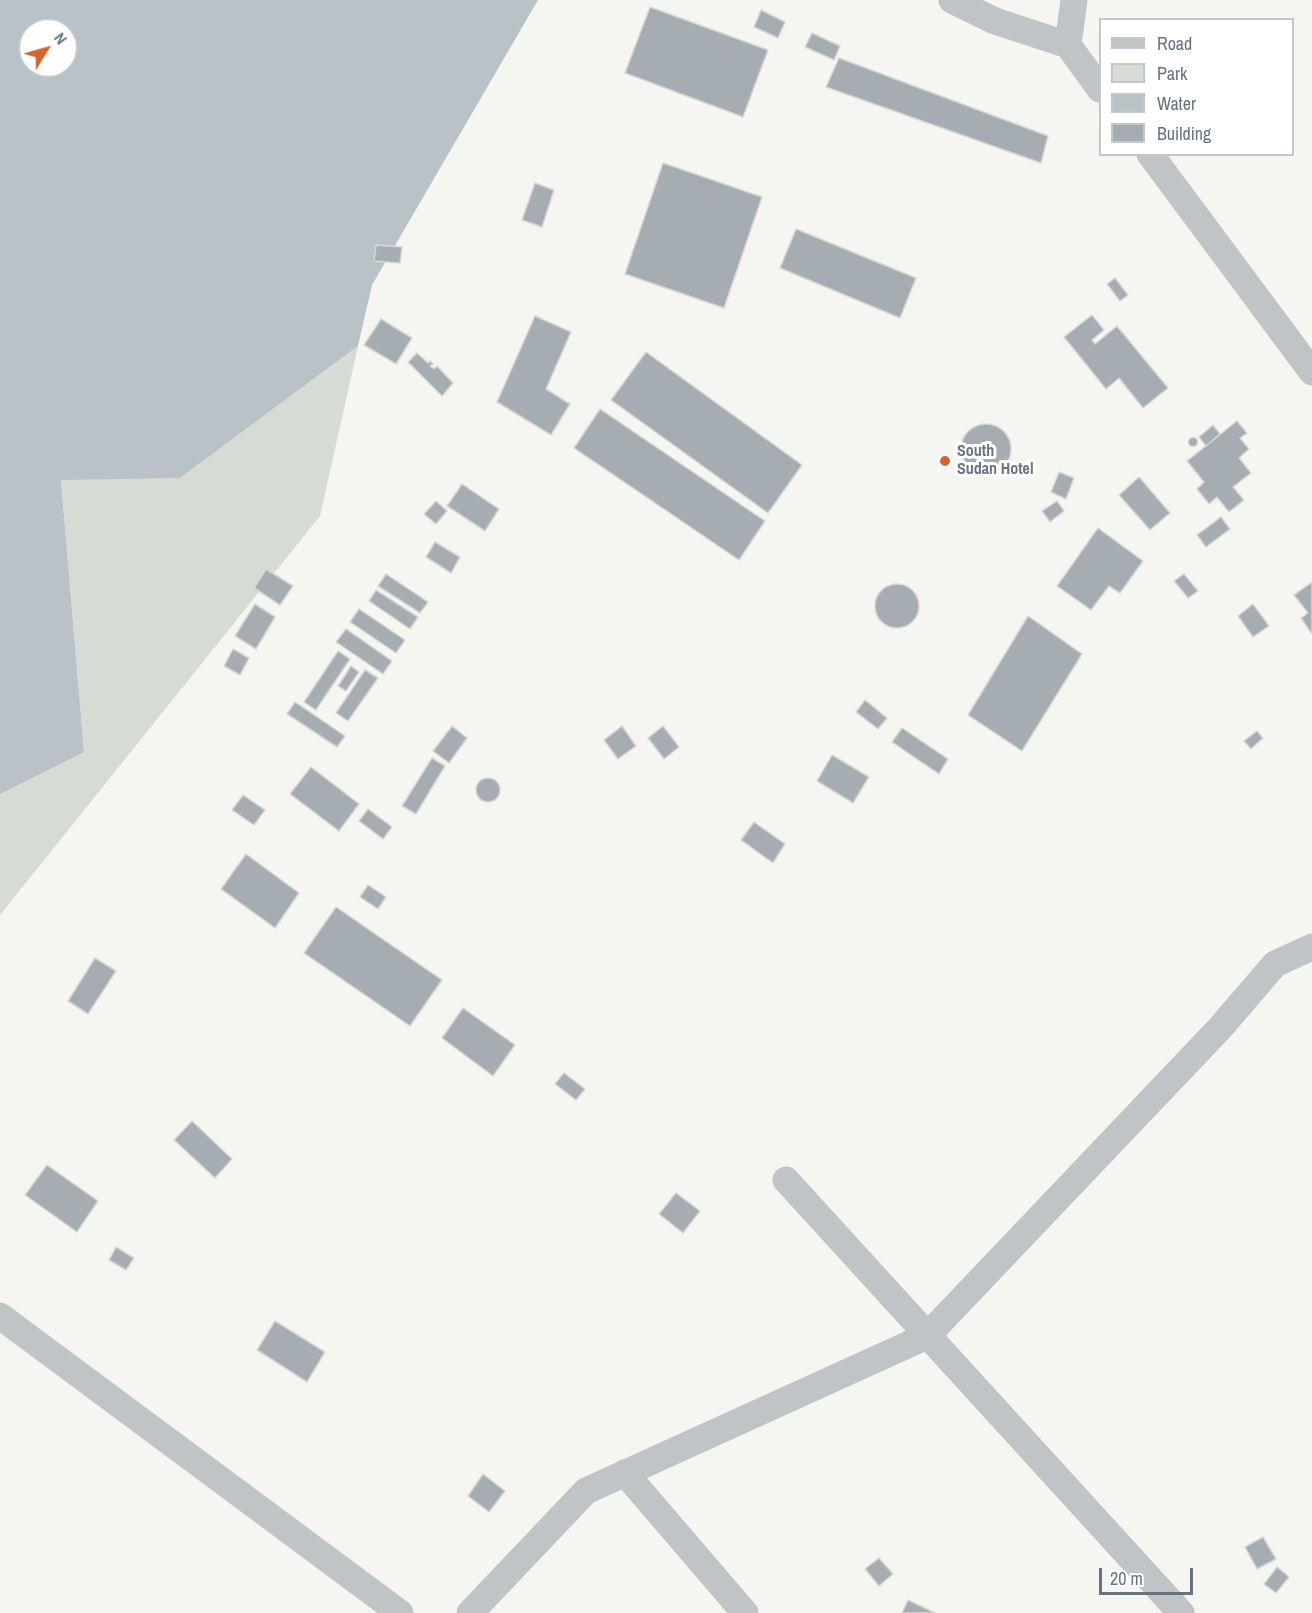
<!DOCTYPE html>
<style>
body{margin:0}
#map{position:relative;width:1312px;height:1613px;overflow:hidden;background:#f5f5f2;font-family:"Archivo Narrow",sans-serif}
canvas{display:block}
.legend{position:absolute;left:1099px;top:18px;width:195px;height:138px;box-sizing:border-box;background:#fff;border:2px solid #c2c7cc;margin:0;padding:8px 10px;list-style:none;font-size:18px;color:#677380}
.legend li{display:flex;align-items:center;gap:12px;height:30px}
.legend b{width:30px;border:2px solid #c2c7cc}
.north{position:absolute;left:18px;top:18px;width:60px;height:60px;box-sizing:border-box;background:#fff;border:2px solid #c2c7cc;border-radius:50%;rotate:53deg;font-size:16px;font-weight:700;line-height:24px;text-align:center;color:#677380}
.north::after{content:'';display:block;margin:auto;width:21px;height:27px;background:#d46533;clip-path:polygon(50% 0,100% 100%,50% 72%,0 100%)}
.scale{position:absolute;left:1099px;top:1568px;width:94px;height:27px;box-sizing:border-box;border:3px solid #677380;border-top:0;padding-left:8px;font-size:18px;line-height:21px;white-space:nowrap;color:#677380;-webkit-text-stroke:4px #fff;paint-order:stroke}
</style>
<div id="map">
<canvas width="1312" height="1613"></canvas>
<ul class="legend">
<li><b style="height:8px;background:#c1c4c7"></b>Road</li>
<li><b style="height:16px;background:#d6dcd3"></b>Park</li>
<li><b style="height:16px;background:#b9c2c7"></b>Water</li>
<li><b style="height:16px;background:#a6adb2"></b>Building</li>
</ul>
<div class="north">N</div>
<div class="scale">20 m</div>
</div>
<script>
const context = document.querySelector('canvas').getContext('2d');
context.lineJoin = 'round';
function fillPath(path, color) {
  context.fillStyle = color;
  context.fill(path, 'evenodd');
}
function toPath(rows) {
  const path = new Path2D();
  for (const r of rows) {
    if (r.length === 3) {
      path.moveTo(r[0] + r[2], r[1]);
      path.arc(r[0], r[1], r[2], 0, 2 * Math.PI);
      continue;
    }
    path.moveTo(r[0], r[1]);
    for (let i = 2; i < r.length; i += 2) path.lineTo(r[i], r[i + 1]);
  }
  return path;
}
function strokePath(path, color, width, dash) {
  context.strokeStyle = color;
  context.lineWidth = width;
  context.lineCap = dash ? 'butt' : 'round';
  context.setLineDash(dash || []);
  context.stroke(path);
}
function drawText(font, color, halo, rows, align = 'center') {
  context.font = font + ' "Archivo Narrow",sans-serif';
  context.lineWidth = 6;
  context.setLineDash([]);
  context.textBaseline = 'middle';
  context.strokeStyle = halo;
  context.fillStyle = color;
  for (const [text, x, y, turn = 0] of rows) {
    context.save();
    context.translate(x, y);
    context.rotate((+turn || 0) * Math.PI / 180);
    context.textAlign = isNaN(turn) ? turn : align;
    if (halo) context.strokeText(text, 0, 0);
    context.fillText(text, 0, 0);
    context.restore();
  }
}
const green = toPath([
 [358,346,320,516,0,915,0,794,84,752,61,479,180,478]
]);
const water = toPath([
 [0,0,538,0,372,285,358,346,180,478,61,480,84,752,0,794],
 [30,30,66,30,66,66,30,66]
]);
const building = toPath([
 [650,7,768,50,743,117,625,73,650,7],
 [761,10,785,22,778,38,754,27,761,10],
 [812,33,840,46,834,60,805,47,812,33],
 [839,58,1048,136,1041,163,826,87,839,58],
 [663,163,762,197,724,308,625,274,663,163],
 [535,183,554,190,542,227,522,220,535,183],
 [796,229,916,278,900,318,780,268,796,229],
 [376,245,402,247,400,263,374,261,376,245],
 [1115,278,1128,295,1120,301,1107,284,1115,278],
 [1092,315,1104,330,1092,340,1095,344,1117,326,1168,388,1143,408,1119,378,1106,389,1064,337,1092,315],
 [535,316,571,332,546,389,570,404,551,435,497,402,535,316],
 [381,319,412,338,396,364,364,345,381,319],
 [646,352,802,465,768,513,611,400,646,352],
 [417,353,428,363,430,361,433,364,430,366,434,369,437,366,453,383,442,396,408,362,417,353],
 [600,409,765,521,739,560,574,448,600,409],
 [1237,421,1247,433,1240,438,1249,449,1239,458,1251,473,1233,487,1244,500,1229,512,1217,497,1209,504,1197,489,1204,482,1187,461,1237,421],
 [986,449,25],
 [1213,425,1220,434,1206,446,1199,437,1213,425],
 [1193,442,4.5],
 [1059,472,1074,478,1066,499,1051,492,1059,472],
 [1139,477,1170,513,1150,530,1119,495,1139,477],
 [462,484,499,509,485,531,447,506,462,484],
 [436,501,447,511,436,524,424,514,436,501],
 [1057,501,1064,511,1050,522,1042,511,1057,501],
 [1221,517,1230,529,1206,547,1197,535,1221,517],
 [1098,528,1143,561,1120,593,1109,586,1091,610,1057,586,1098,528],
 [435,542,460,557,451,573,426,557,435,542],
 [266,569,293,586,280,605,254,588,266,569],
 [386,574,428,602,420,613,378,586,386,574],
 [1184,574,1198,591,1188,598,1174,581,1184,574],
 [1312,582,1312,634,1301,618,1308,613,1294,595,1312,582],
 [897,606,22],
 [376,590,418,617,410,629,369,601,376,590],
 [255,604,275,617,256,649,235,636,255,604],
 [1253,604,1269,626,1253,637,1238,616,1253,604],
 [359,609,405,640,396,653,350,622,359,609],
 [1028,616,1082,654,1022,751,968,715,1028,616],
 [346,629,392,661,383,674,336,642,346,629],
 [233,649,249,658,240,675,224,666,233,649],
 [338,651,350,659,316,710,304,702,338,651],
 [351,666,359,672,346,691,338,686,351,666],
 [365,670,378,678,348,721,336,713,365,670],
 [865,700,887,718,878,729,856,712,865,700],
 [295,702,345,736,337,747,287,714,295,702],
 [452,726,467,738,449,763,433,751,452,726],
 [622,726,636,746,618,759,604,740,622,726],
 [663,726,679,747,664,759,648,738,663,726],
 [902,728,948,759,939,774,892,742,902,728],
 [1257,731,1263,738,1251,749,1244,741,1257,731],
 [832,755,869,777,853,803,817,781,832,755],
 [432,758,445,766,416,814,402,806,432,758],
 [311,767,359,804,339,831,290,794,311,767],
 [488,790,12],
 [243,795,265,810,254,825,232,810,243,795],
 [368,809,392,827,383,839,359,821,368,809],
 [754,822,785,844,773,863,741,840,754,822],
 [246,854,299,893,275,928,221,889,246,854],
 [368,885,386,897,378,909,360,897,368,885],
 [336,907,442,980,410,1026,304,953,336,907],
 [95,958,116,971,88,1014,68,1001,95,958],
 [463,1008,515,1045,493,1076,442,1038,463,1008],
 [564,1073,585,1089,576,1100,555,1084,564,1073],
 [192,1121,232,1159,215,1178,174,1140,192,1121],
 [47,1165,98,1201,77,1232,25,1195,47,1165],
 [676,1193,700,1211,683,1233,659,1214,676,1193],
 [116,1247,134,1258,126,1270,109,1260,116,1247],
 [275,1321,325,1352,307,1382,257,1350,275,1321],
 [483,1474,505,1491,489,1512,468,1496,483,1474],
 [1263,1537,1276,1559,1257,1569,1245,1547,1263,1537],
 [879,1558,893,1574,879,1586,865,1569,879,1558],
 [1277,1567,1289,1577,1276,1593,1264,1584,1277,1567],
 [908,1600,935,1613,902,1613,908,1600]
]);
const street = toPath([
 [952,0,995,21,1068,45,1100,89],
 [1068,45,1074,0],
 [1150,154,1312,372],
 [786,1180,1181,1613],
 [0,1316,400,1613],
 [625,1473,745,1613],
 [470,1613,586,1491,927,1336,1220,1028,1275,964,1312,947]
]);
const markers = [
 [945,461,6,"#d46533"]
];
const poiNames = [
 ["South",957,452],
 ["Sudan Hotel",957,470]
];
fillPath(green, '#d6dcd3');
fillPath(water, '#b9c2c7');
fillPath(building, '#a6adb2');
strokePath(building, '#d6d6d4', 1.5);
strokePath(street, '#c1c4c7', 27);
for (const [x, y, r, color] of markers) {
  const dot = new Path2D();
  dot.arc(x, y, r, 0, 2 * Math.PI);
  context.fillStyle = color;
  context.fill(dot);
  strokePath(dot, '#fff', 2);
}
drawText('bold 16px', '#677380', '#fff', poiNames, 'left');
</script>
